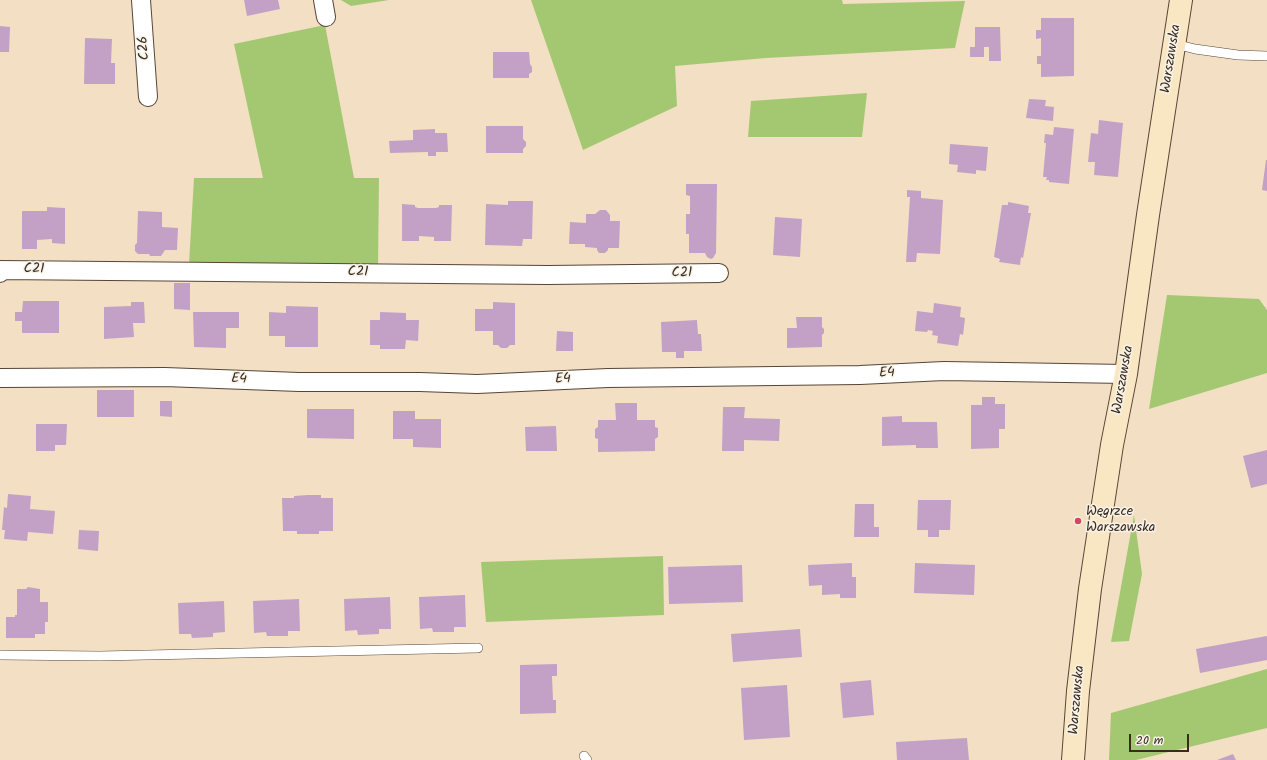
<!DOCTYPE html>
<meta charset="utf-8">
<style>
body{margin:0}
#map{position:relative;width:1267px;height:760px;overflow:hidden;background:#f3dfc3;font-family:Kalam,sans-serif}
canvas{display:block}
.scale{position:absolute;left:1129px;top:734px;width:60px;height:18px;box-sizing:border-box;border:2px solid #3b2a1e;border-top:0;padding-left:5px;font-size:12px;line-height:14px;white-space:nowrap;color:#3b2a1e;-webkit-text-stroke:3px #f7f3e8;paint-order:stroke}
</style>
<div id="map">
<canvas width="1267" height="760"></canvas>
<div class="scale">20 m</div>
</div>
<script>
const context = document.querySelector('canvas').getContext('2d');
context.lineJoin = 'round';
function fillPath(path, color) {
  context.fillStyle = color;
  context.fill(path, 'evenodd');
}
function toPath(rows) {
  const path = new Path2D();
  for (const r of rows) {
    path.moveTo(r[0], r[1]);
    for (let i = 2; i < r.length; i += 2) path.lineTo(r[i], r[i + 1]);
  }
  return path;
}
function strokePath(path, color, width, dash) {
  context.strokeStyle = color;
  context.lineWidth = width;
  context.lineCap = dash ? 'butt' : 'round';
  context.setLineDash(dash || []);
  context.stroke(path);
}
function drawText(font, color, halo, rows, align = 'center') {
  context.font = font + ' Kalam,sans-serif';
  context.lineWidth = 3;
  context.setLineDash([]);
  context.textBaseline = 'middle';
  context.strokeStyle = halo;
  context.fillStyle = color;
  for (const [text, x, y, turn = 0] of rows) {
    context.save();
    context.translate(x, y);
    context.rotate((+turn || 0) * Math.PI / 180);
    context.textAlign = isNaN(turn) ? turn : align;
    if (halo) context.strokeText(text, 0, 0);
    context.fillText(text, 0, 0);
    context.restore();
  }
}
const green = toPath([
 [341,0,389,0,351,6],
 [531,0,842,0,843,4,965,1,955,48,766,58,675,66,677,106,583,150],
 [325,25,354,178,379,178,378,267,189,264,194,178,263,178,234,44],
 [867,93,862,137,748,137,751,101],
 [1167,295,1259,299,1267,310,1267,373,1149,409],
 [1134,515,1142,574,1129,641,1111,642],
 [663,556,664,615,486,622,481,562],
 [1267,669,1267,728,1136,760,1109,760,1111,713]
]);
const building = toPath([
 [244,0,278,0,280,9,247,16],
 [1041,18,1074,18,1074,76,1041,77,1041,64,1037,64,1037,56,1041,56,1041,38,1036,39,1036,30,1041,30],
 [0,26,10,27,9,52,0,52],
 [975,27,1000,27,1001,61,989,61,989,47,984,47,984,57,970,57,970,47,975,47],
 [85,38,112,39,111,63,115,63,115,84,84,84],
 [493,52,529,52,530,64,532,67,532,72,529,74,529,78,493,78],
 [1029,99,1046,100,1045,106,1054,107,1053,121,1026,118],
 [1099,120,1123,123,1118,177,1094,175,1095,162,1088,162,1091,133,1098,134],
 [486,126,523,126,523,139,526,142,526,146,523,149,523,153,486,153],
 [1054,127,1074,129,1069,184,1049,182,1049,180,1046,180,1047,177,1043,177,1046,143,1044,143,1045,134,1053,135],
 [435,129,435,133,447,133,448,152,436,152,436,156,428,156,428,152,390,153,389,141,413,140,413,130],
 [950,144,988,147,986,171,976,170,976,174,957,172,958,165,949,164],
 [1266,160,1267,160,1267,191,1262,190],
 [686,184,717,184,716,253,713,258,711,259,707,257,705,253,689,253,689,234,686,234,686,214,690,214,690,196,686,195],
 [907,190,921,191,921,198,943,200,940,254,917,253,916,262,906,262,910,197,907,197],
 [508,201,533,201,532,239,523,239,522,246,485,245,486,204,508,205],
 [1008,202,1029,206,1028,213,1031,213,1023,258,1021,257,1020,265,999,262,1000,259,994,257,1002,205,1008,205],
 [402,204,415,205,415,207,418,208,436,208,439,207,439,205,452,205,451,241,434,241,434,237,419,236,419,241,402,241],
 [47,207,65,208,65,244,52,243,52,239,37,240,37,249,22,249,22,211,47,211],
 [600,210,606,210,610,215,610,221,620,221,619,248,608,248,608,250,605,253,599,253,597,250,597,248,585,247,585,244,569,244,570,222,586,223,586,214,595,214],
 [138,211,162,212,162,227,178,228,177,250,165,250,161,256,150,256,149,254,138,254,135,251,135,245,137,243],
 [775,217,802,219,800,257,773,255],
 [174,283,190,283,190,310,174,309],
 [23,301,59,301,59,333,22,333,22,321,15,321,15,312,22,312],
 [131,302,144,302,145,323,133,323,134,337,104,339,104,307,131,306],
 [493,302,515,303,515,345,510,345,507,348,501,348,498,345,493,345,493,331,475,331,475,309,493,309],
 [934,303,961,307,960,317,965,318,963,335,960,334,958,346,937,343,938,336,932,335,933,331,928,330,927,332,915,331,917,311,933,313],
 [286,306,318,307,318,347,285,347,285,336,269,336,269,312,286,313],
 [193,312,239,312,239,328,226,328,226,348,194,347],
 [380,312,406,313,406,320,419,320,418,341,406,340,405,349,380,349,380,345,370,345,370,320,380,320],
 [796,317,822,317,822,327,824,329,824,333,822,335,822,347,787,348,787,328,797,328],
 [697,320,698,334,701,334,702,351,684,351,684,358,676,358,676,352,662,352,661,322],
 [557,331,573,332,573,351,556,351],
 [97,390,134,390,134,417,97,417],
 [982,397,995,397,995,404,1005,404,1005,429,999,429,999,448,971,449,971,405,982,405],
 [160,401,172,401,172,417,160,416],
 [615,403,637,403,637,420,655,420,655,427,658,428,658,437,655,439,655,451,598,452,598,439,595,438,595,429,598,427,598,420,616,420],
 [723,407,745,407,744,418,780,419,779,441,744,440,744,451,722,451],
 [307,409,354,409,354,439,307,438],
 [393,411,415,411,415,419,441,419,441,448,413,447,413,439,393,439],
 [902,416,902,422,937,422,938,448,916,448,916,445,882,446,882,417],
 [36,424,67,424,66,445,55,445,55,451,36,451],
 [556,426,557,451,526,451,525,427],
 [1267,450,1267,484,1251,488,1243,456],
 [8,494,31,496,30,509,55,511,53,534,28,532,27,541,4,539,5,530,2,530,4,507,7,508],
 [308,495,321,495,321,498,333,498,333,531,319,531,319,534,297,534,297,531,283,531,282,498,294,498,294,496],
 [918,500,951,500,950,530,939,530,939,537,928,537,928,530,917,530],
 [855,504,874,504,874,527,879,527,879,537,854,537],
 [79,530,99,531,98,551,78,549],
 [852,563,852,577,856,577,856,598,840,598,840,594,822,595,822,585,809,586,808,565],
 [915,563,975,565,974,595,914,593],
 [742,565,743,602,669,604,668,567],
 [28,587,40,589,40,602,48,602,48,622,45,622,45,634,35,634,35,638,6,638,6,617,15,617,15,615,17,615,17,589,26,589],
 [465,595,466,627,454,627,454,632,433,632,432,628,420,629,419,597],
 [390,597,391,629,379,629,379,634,358,635,357,630,345,631,344,599],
 [299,599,300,631,288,631,288,636,267,636,266,632,254,633,253,601],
 [224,601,225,632,213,633,213,637,192,638,191,634,179,634,178,603],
 [800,629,802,657,733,662,731,634],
 [1267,636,1267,660,1200,673,1196,649],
 [557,664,557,676,552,676,553,700,556,700,556,713,520,714,520,665],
 [871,680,874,715,843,718,840,683],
 [787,685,790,737,744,740,741,688],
 [967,738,969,760,897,760,896,742],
 [1233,754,1236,760,1217,760]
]);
const service = toPath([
 [1175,44,1195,49,1238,55,1267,56],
 [0,655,100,656,478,648],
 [584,756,587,760]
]);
const minor = toPath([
 [141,0,148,97],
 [323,0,326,17],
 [0,273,0,270,548,275,719,273],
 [0,378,165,377,299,382,420,382,477,384,608,378,860,375,944,371,1126,374]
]);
const secondary = toPath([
 [1073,760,1078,691,1090,589,1112,445,1126,374,1148,215,1181,0]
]);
const markers = [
 [1078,521,4,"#d1495b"]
];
const streetNames = [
 ["C26",145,48,-94],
 ["Warszawska",1172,59,-81],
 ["C21",34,270,1],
 ["C21",358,273,1],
 ["C21",682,274,-1],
 ["E4",887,374,-3],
 ["E4",239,380,3],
 ["E4",563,380,-3],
 ["Warszawska",1124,380,-80],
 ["Warszawska",1078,700,-85]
];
const poiNames = [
 ["Węgrzce",1086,513],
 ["Warszawska",1086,529]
];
fillPath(green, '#a4c871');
fillPath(building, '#c3a1c7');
strokePath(service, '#574537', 10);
strokePath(minor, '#574537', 20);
strokePath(secondary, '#574537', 24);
strokePath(service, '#fff', 9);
strokePath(minor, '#fff', 18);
strokePath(secondary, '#f9e7c3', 22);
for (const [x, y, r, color] of markers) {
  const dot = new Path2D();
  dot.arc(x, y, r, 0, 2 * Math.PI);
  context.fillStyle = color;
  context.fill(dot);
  strokePath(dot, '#f7f3e8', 1.5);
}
drawText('14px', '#3b2a1e', '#f7f3e8', streetNames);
drawText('14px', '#3b2a1e', '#f7f3e8', poiNames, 'left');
</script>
